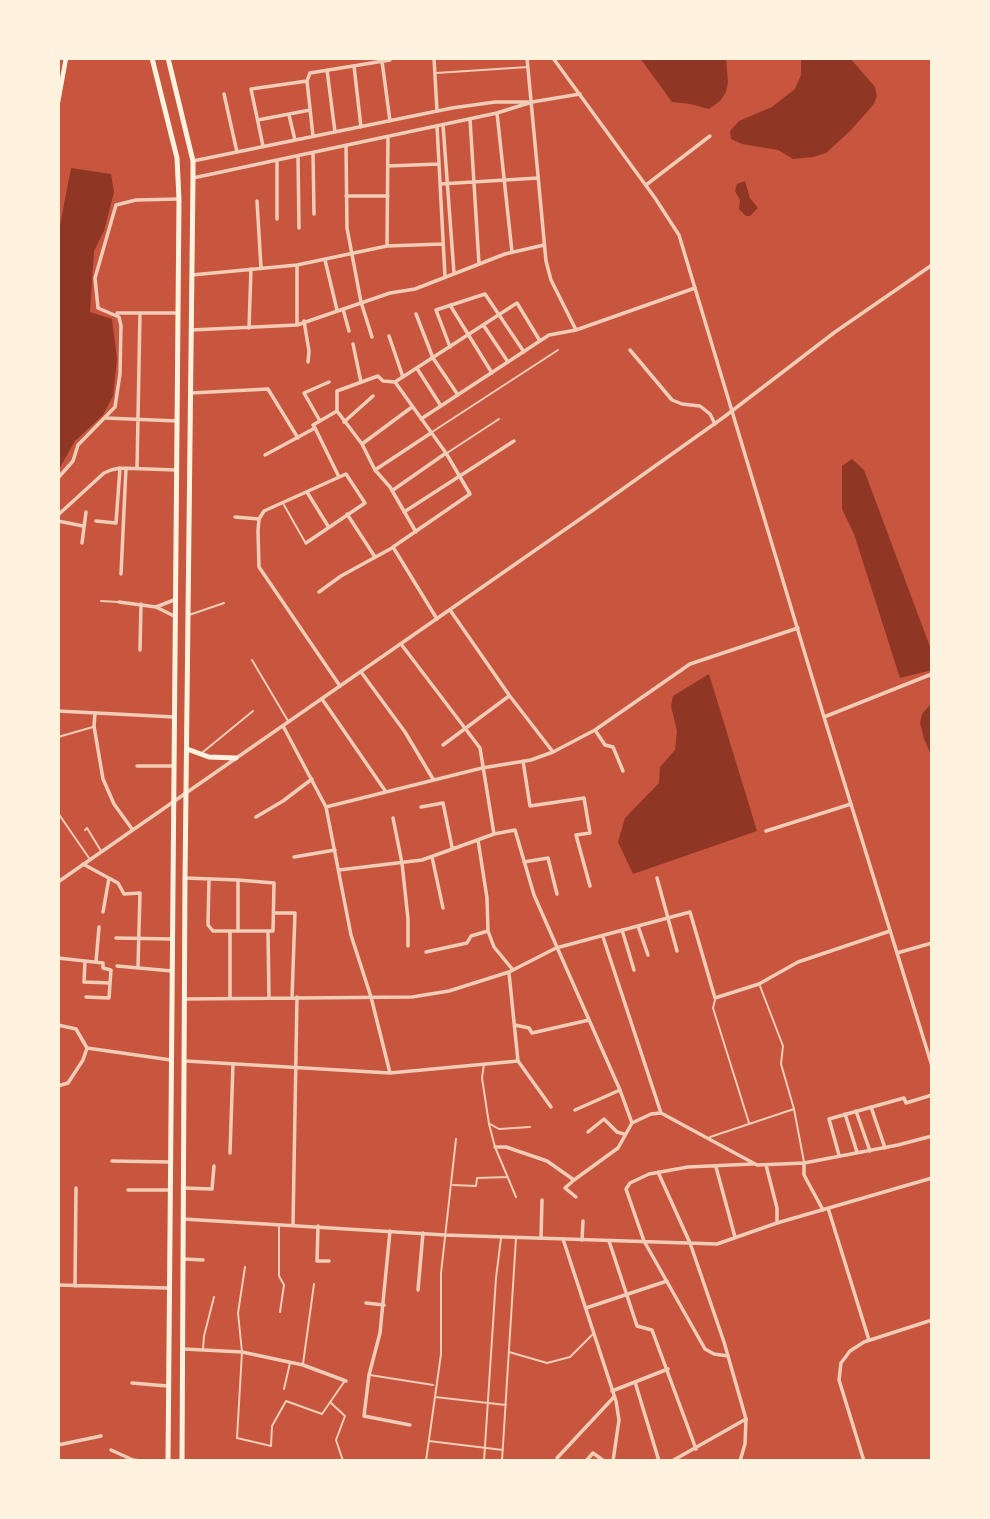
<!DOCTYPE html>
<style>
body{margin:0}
#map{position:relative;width:990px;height:1519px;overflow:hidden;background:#c8553d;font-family:Lora,serif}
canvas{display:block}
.frame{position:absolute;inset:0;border:60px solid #fff3e0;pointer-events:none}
</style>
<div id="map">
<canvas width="990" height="1519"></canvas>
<div class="frame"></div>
</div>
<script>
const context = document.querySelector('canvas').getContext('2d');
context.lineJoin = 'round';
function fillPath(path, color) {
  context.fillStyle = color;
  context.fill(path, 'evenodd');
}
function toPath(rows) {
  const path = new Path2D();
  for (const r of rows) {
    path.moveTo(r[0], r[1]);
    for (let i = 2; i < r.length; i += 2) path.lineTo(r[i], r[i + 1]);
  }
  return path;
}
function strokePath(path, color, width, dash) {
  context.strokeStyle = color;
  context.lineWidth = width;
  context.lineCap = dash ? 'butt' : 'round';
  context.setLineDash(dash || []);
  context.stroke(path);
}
const water = toPath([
 [640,58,726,58,728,82,726,92,720,101,709,109,690,104,672,102],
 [801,58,850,58,875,87,877,96,874,104,850,131,826,153,813,157,793,159,778,150,742,144,731,139,730,131,739,121,772,107,795,89,801,75],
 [71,168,111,174,114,192,104,231,94,251,90,312,112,319,117,359,113,396,103,415,75,441,58,471,58,236],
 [745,181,750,198,758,208,750,216,746,216,739,209,740,200,735,191,737,184],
 [852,459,864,470,932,652,932,670,900,678,854,534,842,509,842,466],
 [709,674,757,831,633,874,618,842,625,818,659,783,660,767,675,750,677,731,671,706,673,696],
 [932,703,932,757,924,739,920,723,922,714]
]);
const service = toPath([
 [436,73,528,67],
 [432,432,558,350],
 [447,453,499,419],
 [284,505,305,542],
 [101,601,118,602],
 [189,615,224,603],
 [252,660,288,721],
 [58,737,93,727],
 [203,752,253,711],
 [58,813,89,858],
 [85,830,87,828,101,851],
 [760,986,783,1046,781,1064,794,1109,804,1162],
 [715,1000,713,1008,749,1123],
 [484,1064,482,1078,489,1124,495,1147,516,1197],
 [490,1124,499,1129,530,1127],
 [710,1137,794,1109],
 [453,1185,476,1186,477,1178,507,1177],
 [279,1227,279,1276,284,1285,280,1312],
 [245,1267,238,1313,242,1352,237,1438,271,1446,272,1426,286,1401,322,1414,344,1382],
 [203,1349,204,1336,214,1297],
 [509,1352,547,1363,570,1357,593,1334],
 [303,1364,314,1284],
 [370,1375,433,1385],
 [284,1389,290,1363],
 [435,1397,506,1405],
 [330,1402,345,1416,336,1440,343,1461],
 [429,1441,503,1450],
 [426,1461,441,1354,441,1273,456,1139],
 [484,1461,496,1278,501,1238],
 [502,1461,516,1238]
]);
const minor = toPath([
 [434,58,437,111],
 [527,58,546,261,551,280,576,330],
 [382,61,390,121],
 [354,66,361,127],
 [327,70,335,132],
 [307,81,313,136],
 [224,94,237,152],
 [497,113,512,252],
 [289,115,295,140],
 [470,119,479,264],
 [258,120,310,110],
 [443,125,454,273],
 [437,126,445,277],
 [263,146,251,89,307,81,310,73,390,60],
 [346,146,347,228,361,302,372,337],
 [313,153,314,214],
 [298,156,299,228],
 [193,161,452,108,495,102,528,102],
 [388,166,438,164],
 [193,178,497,113,532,102,580,94],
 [440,184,538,178],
 [646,185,710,136],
 [346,196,388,196],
 [257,201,261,268],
 [277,219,277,161],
 [387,246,388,137],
 [325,260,337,310],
 [192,275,297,265,387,246,443,244],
 [450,305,492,373],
 [343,309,349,331],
 [117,313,178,313],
 [416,314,433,358,458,395],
 [304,321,309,351,308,362],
 [297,325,297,265],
 [484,326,508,362],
 [249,328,251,269],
 [191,330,297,325,390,293,415,289,505,254,544,245],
 [389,336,403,377],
 [353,344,361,382],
 [450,347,436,310,485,294,524,352],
 [630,350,672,400,682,404,700,406,710,414,715,424],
 [418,370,441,406],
 [395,382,446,453,470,494,393,547,437,619],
 [191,393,268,389,298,438],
 [106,418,177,421],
 [421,419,549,335,576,330,695,288],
 [320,421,304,393,329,382],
 [344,422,373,396],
 [315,428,339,477],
 [362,444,412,407],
 [265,455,315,428,313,425,337,411],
 [137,469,140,313],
 [375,470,431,433],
 [58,478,73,461,78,445,115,407,120,374,121,326,119,317,98,308,95,278,116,205,136,200,179,199],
 [393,490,446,453],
 [307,492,328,526],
 [404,512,514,441],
 [347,514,375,557],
 [58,515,104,473,111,470,120,468,176,470],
 [235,517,259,519],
 [58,521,83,526],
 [96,521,116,523,120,468],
 [416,532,390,487,375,470,362,444,337,411,337,391,378,376,383,381,395,382,517,303,540,341],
 [82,543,86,512],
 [306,543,365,503,346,474,264,511,259,519,258,531,259,567,340,686],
 [121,574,126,468],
 [319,592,341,576,392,548],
 [119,602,156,607,174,616],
 [156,607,174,600],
 [450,610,509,695,553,752],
 [401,644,480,748,494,834],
 [140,650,141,604],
 [361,672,405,732,433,779],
 [322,699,386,792],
 [95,713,94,726,103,779,114,804,132,829],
 [283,726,326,807,351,935,371,997,390,1073],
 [595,730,605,745,613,747,623,771],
 [443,745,509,696],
 [523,761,530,806,584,798,590,833,576,835,590,886],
 [137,766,173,766],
 [326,807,482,768,531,760,553,752,595,730,690,664,798,628],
 [421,807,443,803,452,847],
 [256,817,283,801,312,779],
 [393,818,402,863,408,919,408,946],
 [766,831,851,804],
 [478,840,487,898,488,931,494,947,513,970],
 [294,857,335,850],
 [432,857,443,908],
 [524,862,548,858,557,894],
 [83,864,118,883,124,894,140,893,138,967],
 [339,870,422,860,494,834,515,830,534,895,620,1090,632,1123],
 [185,878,238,880,274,883,273,931,213,931,208,925,209,879],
 [657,878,677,951],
 [103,912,109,878],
 [274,913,295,913,292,998],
 [638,926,648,955],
 [622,930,634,970],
 [238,931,238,880],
 [268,931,269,998],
 [603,937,661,1113,757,1165,804,1163,898,1145,932,1136],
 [116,938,172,939],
 [426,952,467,943,471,936,488,931],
 [897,953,932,943],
 [58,958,103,963,103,968,111,970,109,998,86,997],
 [85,961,84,982,110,983],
 [96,962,99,927],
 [117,966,172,971],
 [509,973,518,1061],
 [230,998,230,931],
 [185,999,412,997,449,991,509,972,556,948,690,912,715,998,759,984,798,962,890,931],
 [58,1025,76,1029,87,1048,83,1060,68,1083,58,1086],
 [515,1025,529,1028,532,1033,589,1020],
 [87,1048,171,1060],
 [185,1061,390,1073,518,1061],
 [518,1061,551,1107],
 [871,1107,885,1148],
 [575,1110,620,1090],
 [856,1111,870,1151],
 [845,1114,857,1152],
 [588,1132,604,1119,617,1132,624,1134],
 [495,1147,506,1147,547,1161,574,1180,618,1148,632,1123,651,1114,661,1113],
 [230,1153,233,1064],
 [839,1155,829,1119,904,1098,906,1103,932,1095],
 [112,1161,170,1162],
 [804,1163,804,1175,823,1210],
 [766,1165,777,1208,777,1223],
 [716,1167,735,1237],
 [658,1172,690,1243],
 [574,1180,565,1188,576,1197],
 [183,1188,212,1189,214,1166],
 [128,1190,170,1190],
 [293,1225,297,997],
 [318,1226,317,1261,329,1261],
 [390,1231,380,1333,369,1375,364,1416,410,1425],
 [541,1238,542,1200],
 [563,1239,616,1401,619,1420,613,1461],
 [582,1240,583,1221],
 [609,1241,637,1326,652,1330,696,1449],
 [184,1259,203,1260],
 [58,1285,168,1288],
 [75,1286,76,1188],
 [418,1290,423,1233],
 [366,1303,384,1305],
 [586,1308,667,1281],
 [184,1349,242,1352,303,1365,346,1381],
 [728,1356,714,1354,705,1349,644,1241,626,1189,630,1183,649,1174,688,1167,753,1164],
 [635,1382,659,1461],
 [132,1383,167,1386],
 [612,1391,668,1369],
 [58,1445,101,1436],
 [111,1450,133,1460,140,1461],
 [557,1458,614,1397],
 [586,1461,593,1453,604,1461],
 [672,1461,746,1419]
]);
const tertiary = toPath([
 [553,58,655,198,679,235,824,717,932,1066],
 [58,711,174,717],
 [824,717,932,674],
 [58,882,596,508,724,417,835,332,932,265],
 [828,1208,869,1340],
 [183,1219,445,1235,717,1244,777,1223,932,1178],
 [690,1243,724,1342,746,1419,745,1444,740,1461],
 [864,1461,839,1380,841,1363,850,1351,864,1342,932,1320]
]);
const secondary = toPath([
 [58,102,66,58]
]);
const primary = toPath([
 [152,58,177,158,179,199,168,1461],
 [168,58,193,161,193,178,185,878,182,1461],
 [187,749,209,757,236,758]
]);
fillPath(water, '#8f3625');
strokePath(service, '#f1ccb7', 2);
strokePath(minor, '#f1ccb7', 3.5);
strokePath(tertiary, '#f1ccb7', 3.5);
strokePath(secondary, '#fff3e0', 4.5);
strokePath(primary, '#fff3e0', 5);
</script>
